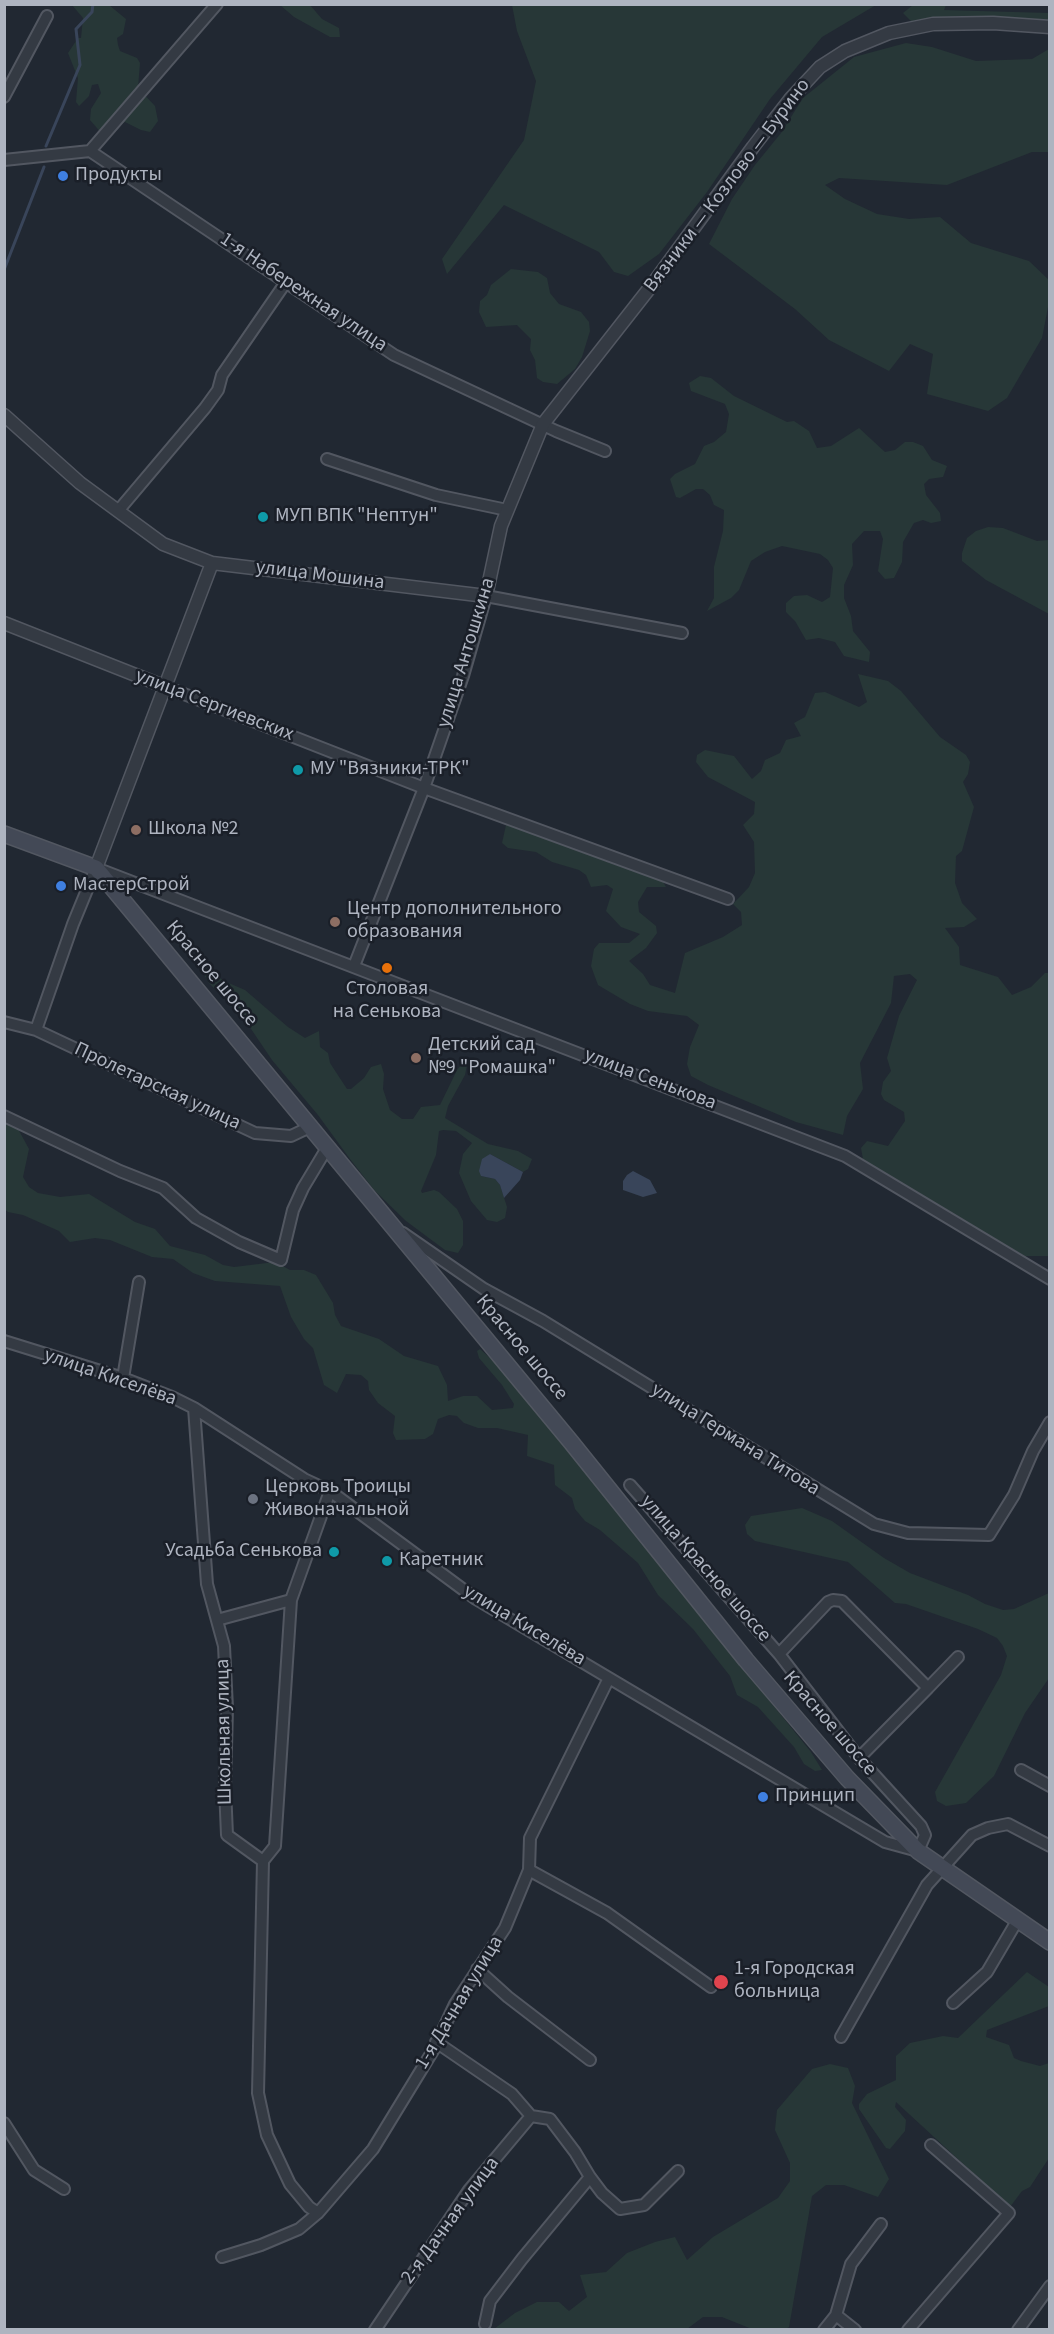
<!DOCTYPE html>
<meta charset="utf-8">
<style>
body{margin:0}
#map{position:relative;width:1054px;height:2334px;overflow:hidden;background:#212832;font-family:"Source Sans 3",sans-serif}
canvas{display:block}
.frame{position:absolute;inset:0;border:6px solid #aeb4c0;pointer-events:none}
</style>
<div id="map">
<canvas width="1054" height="2334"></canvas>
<div class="frame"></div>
</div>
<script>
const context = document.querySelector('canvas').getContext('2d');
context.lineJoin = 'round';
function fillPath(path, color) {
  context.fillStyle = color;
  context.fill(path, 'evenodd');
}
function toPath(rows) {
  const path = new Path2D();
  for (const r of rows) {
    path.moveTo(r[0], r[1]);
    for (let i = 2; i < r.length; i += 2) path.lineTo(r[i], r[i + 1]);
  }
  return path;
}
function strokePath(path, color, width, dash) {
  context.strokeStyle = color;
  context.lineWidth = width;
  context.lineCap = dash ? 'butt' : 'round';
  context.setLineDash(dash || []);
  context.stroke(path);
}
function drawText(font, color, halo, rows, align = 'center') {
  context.font = font + ' "Source Sans 3",sans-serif';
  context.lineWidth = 5;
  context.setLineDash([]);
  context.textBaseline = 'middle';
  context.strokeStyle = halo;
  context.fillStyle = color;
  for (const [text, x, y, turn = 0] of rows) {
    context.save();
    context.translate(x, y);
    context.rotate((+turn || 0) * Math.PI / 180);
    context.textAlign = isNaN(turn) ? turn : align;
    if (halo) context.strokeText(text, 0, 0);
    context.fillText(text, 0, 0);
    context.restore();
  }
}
const green = toPath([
 [72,5,109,5,126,19,123,34,117,38,118,45,120,51,137,58,140,63,138,88,155,106,158,121,150,132,141,130,125,122,103,135,90,120,91,109,101,93,98,84,92,85,89,96,79,106,76,102,78,78,68,53,78,38,81,38,83,18],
 [280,5,310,5,322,19,339,28,340,37,330,37,294,17],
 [512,5,512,4,876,5,822,37,770,99,707,192,659,254,628,276,614,272,599,252,504,205,447,274,442,259,524,140,536,81,517,31],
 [913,5,946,5,944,10,1049,13,1049,21,967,18,912,22,903,13],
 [906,43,932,47,976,61,1032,59,1049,49,1049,152,1032,152,947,185,839,178,825,185,845,199,877,214,909,219,940,217,971,243,1029,261,1049,280,1049,302,1042,338,1007,398,988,411,927,394,933,354,910,344,889,371,829,340,795,309,709,244,732,199,755,165,781,133,803,98,854,57],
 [511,269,538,272,547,278,550,293,559,304,581,312,589,322,590,331,582,357,575,369,557,384,543,382,537,378,535,360,530,350,531,339,517,325,486,327,479,312,480,301,487,295,491,285],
 [700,376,711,378,734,396,787,422,794,421,809,431,817,448,831,446,859,428,885,452,895,450,905,442,913,442,923,446,932,460,947,466,943,477,929,479,924,484,926,495,940,513,941,521,931,523,923,520,914,523,903,542,902,562,894,578,885,579,878,571,883,539,880,531,864,531,852,544,853,565,844,585,844,598,851,616,853,631,870,652,869,662,844,656,835,642,819,638,806,640,795,621,786,612,786,603,794,596,807,595,822,602,830,597,833,568,828,560,820,554,782,546,765,552,751,561,739,590,731,598,707,611,714,598,714,567,723,531,724,510,714,505,710,495,703,489,696,489,680,498,676,497,670,479,675,474,695,464,704,446,714,442,726,432,729,414,725,404,691,391,689,383],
 [988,527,1003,528,1037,541,1049,540,1049,614,986,580,962,561,962,553,967,538,976,531],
 [858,674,888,681,901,691,940,737,966,755,970,762,968,774,963,782,974,807,962,851,956,856,955,883,962,903,977,919,964,927,945,928,959,947,960,965,998,977,1012,995,1031,987,1045,973,1049,973,1049,1256,1025,1256,945,1212,881,1173,863,1159,861,1148,867,1141,888,1146,905,1121,904,1112,884,1100,881,1094,883,1082,891,1071,887,1058,899,1016,917,980,910,974,894,976,891,1003,860,1063,863,1089,847,1116,843,1135,796,1122,708,1085,691,1076,687,1064,690,1047,699,1025,687,1016,648,1011,630,1004,598,985,591,966,594,949,599,943,629,943,640,934,621,927,606,911,613,889,607,885,591,887,586,875,579,870,552,862,536,852,508,848,502,843,506,825,509,825,662,880,666,887,647,887,638,902,639,912,656,926,657,933,646,948,629,961,643,974,650,985,675,993,685,953,723,937,742,925,741,912,733,904,749,887,755,873,754,842,743,825,754,814,755,802,708,777,696,762,697,755,705,750,734,756,752,779,761,771,765,760,780,753,786,740,801,736,794,723,805,717,815,693,825,692,859,707,867,702],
 [205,967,224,981,245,990,288,1027,305,1038,319,1031,320,1047,328,1053,330,1063,347,1089,351,1089,364,1078,371,1067,381,1064,384,1074,383,1089,390,1110,402,1119,413,1119,421,1107,440,1105,457,1070,462,1064,467,1065,465,1075,448,1106,445,1118,488,1144,518,1151,532,1159,528,1169,523,1172,490,1154,481,1176,495,1179,500,1185,507,1207,505,1218,497,1222,487,1220,471,1201,459,1173,463,1154,472,1143,456,1131,443,1130,439,1131,436,1155,421,1191,422,1193,434,1190,439,1192,457,1209,463,1221,463,1245,458,1253,445,1250,406,1221,375,1191,350,1159,318,1115,272,1060,245,1020,208,982,204,974],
 [4,1124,17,1127,29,1149,23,1177,29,1187,38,1193,60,1197,89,1194,135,1222,155,1229,170,1246,205,1255,223,1265,234,1267,275,1262,290,1270,304,1270,316,1275,333,1303,335,1315,341,1326,379,1339,404,1356,438,1366,447,1385,448,1401,463,1396,477,1396,492,1410,513,1408,514,1404,502,1385,479,1358,477,1351,480,1349,512,1378,527,1401,811,1752,822,1770,815,1771,804,1764,794,1747,758,1707,737,1695,730,1676,693,1629,658,1595,638,1563,600,1530,585,1521,575,1509,572,1498,555,1485,554,1465,527,1456,528,1435,497,1428,478,1428,464,1423,457,1416,449,1415,438,1419,433,1434,425,1439,396,1440,393,1433,395,1416,378,1403,369,1390,368,1381,361,1375,346,1374,337,1393,324,1385,313,1348,304,1339,291,1317,280,1286,215,1281,193,1273,173,1259,152,1257,110,1240,95,1238,70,1242,59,1231,23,1215,8,1212,4,1209],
 [802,1508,832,1521,884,1558,910,1573,968,1595,985,1604,1003,1610,1014,1609,1049,1593,1049,1678,1025,1713,994,1776,966,1803,946,1806,937,1801,935,1792,1001,1675,1007,1656,1003,1646,997,1638,978,1629,906,1604,895,1603,848,1562,755,1541,747,1534,745,1525,751,1516],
 [1027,1972,1049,1987,1049,2006,987,2030,986,2037,1009,2045,1014,2058,1021,2061,1040,2066,1049,2063,1049,2158,1030,2187,1022,2191,1010,2207,896,2102,895,2107,906,2120,905,2131,890,2149,886,2148,859,2109,859,2104,867,2094,896,2080,896,2056,910,2043,943,2036,958,2038],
 [830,2064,848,2068,855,2086,852,2103,889,2179,878,2197,844,2185,826,2185,812,2196,789,2327,786,2329,752,2329,722,2317,703,2317,687,2329,494,2329,515,2313,537,2302,559,2302,569,2311,587,2297,580,2275,606,2272,627,2253,655,2242,675,2237,687,2260,713,2237,778,2198,790,2181,790,2163,775,2130,777,2110,812,2069]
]);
const water = toPath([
 [490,1154,523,1172,520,1180,504,1198,500,1185,495,1179,481,1176,479,1171,482,1159],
 [633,1171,650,1180,657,1193,643,1197,623,1190,623,1181,627,1175]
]);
const stream = toPath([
 [46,146,80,65,76,29,92,12,93,4],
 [4,270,44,167]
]);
const minor = toPath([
 [4,97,47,16],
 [90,151,217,4],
 [4,160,90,151,394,355,556,431,605,451],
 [327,459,436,495,507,510],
 [118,511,205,408,218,390,222,375,286,282],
 [166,687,424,788,728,899],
 [354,966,424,788,463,676,486,596,682,633],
 [4,1022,36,1030,255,1133,291,1136,310,1127],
 [36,1030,73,924,96,868,845,1156,1050,1279],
 [4,1116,120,1171,163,1188,196,1218,239,1242,281,1260,293,1210,303,1188,327,1148],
 [403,1233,484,1289,543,1321,874,1524,908,1533,989,1535,1014,1495,1033,1451,1050,1422],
 [4,1341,123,1378,172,1397,194,1408,304,1479,330,1491,476,1599,885,1842,918,1851,925,1835,921,1826,859,1758,779,1654,630,1485],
 [123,1378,139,1282],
 [194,1408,207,1584,224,1646,227,1708,225,1788,227,1835,263,1861],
 [217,1620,291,1600],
 [779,1654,828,1602,833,1600,842,1601,928,1688,859,1758],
 [928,1688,958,1657],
 [1021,1770,1050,1786],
 [529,1870,607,1913,711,1987],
 [477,1969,508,1997,590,2060],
 [953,2003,987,1972,1017,1921],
 [841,2037,927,1885,972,1835,988,1828,1008,1824,1050,1846],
 [436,2042,512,2094,531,2116,550,2119,575,2152,590,2177],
 [4,2123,34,2170,64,2189],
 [318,2213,309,2207,290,2184,267,2135,258,2093,263,1861,275,1846,291,1600,330,1491],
 [222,2257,261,2245,299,2229,318,2213,373,2149,434,2049,455,2004,505,1928,529,1870,530,1838,609,1678],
 [836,2315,855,2330],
 [485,2324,490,2301,522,2259,590,2177,602,2193,620,2209,644,2205,678,2171],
 [375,2330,469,2190,531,2116],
 [824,2330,836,2315,851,2264,881,2224],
 [908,2330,1009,2213,931,2145],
 [1018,2330,1050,2286]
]);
const tertiary = toPath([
 [4,415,80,483,163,544,212,563,486,596,501,526,543,424,652,285,753,147,791,98,820,67,845,51,889,33,933,24,993,23,1050,27],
 [4,623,166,687],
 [96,868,212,563]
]);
const secondary = toPath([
 [4,834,96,868,571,1442,746,1660,847,1778,918,1851,1050,1942]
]);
const markers = [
 [63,176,6,"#3f7fe0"],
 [263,517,6,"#0f9aa8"],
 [298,770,6,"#0f9aa8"],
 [136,830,6,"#8d6e63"],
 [61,886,6,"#3f7fe0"],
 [335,922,6,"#8d6e63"],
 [387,968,6,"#e8710a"],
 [416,1058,6,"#8d6e63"],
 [253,1499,6,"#6b7280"],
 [334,1552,6,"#0f9aa8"],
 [387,1561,6,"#0f9aa8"],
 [763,1797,6,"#3f7fe0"],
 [721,1982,8,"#e0444e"]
];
const poiNames = [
 ["Продукты",75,176],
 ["МУП ВПК \"Нептун\"",275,517],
 ["МУ \"Вязники-ТРК\"",310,770],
 ["Школа №2",148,830],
 ["МастерСтрой",73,886],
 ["Центр дополнительного",347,910],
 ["образования",347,933],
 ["Столовая",387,990,"center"],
 ["на Сенькова",387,1013,"center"],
 ["Детский сад",428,1046],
 ["№9 \"Ромашка\"",428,1069],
 ["Церковь Троицы",265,1488],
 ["Живоначальной",265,1511],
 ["Усадьба Сенькова",322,1552,"right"],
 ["Каретник",399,1561],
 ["Принцип",775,1797],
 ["1-я Городская",734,1970],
 ["больница",734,1993]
];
const streetNames = [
 ["Вязники — Козлово — Бурино",728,186,-53],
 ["1-я Набережная улица",303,293,34],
 ["улица Мошина",320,576,7],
 ["улица Антошкина",467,653,-73],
 ["улица Сергиевских",214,706,21],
 ["Красное шоссе",211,974,50],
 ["улица Сенькова",650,1080,21],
 ["Пролетарская улица",157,1087,25],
 ["Красное шоссе",521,1348,50],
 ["улица Киселёва",110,1378,19],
 ["улица Германа Титова",735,1440,32],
 ["улица Красное шоссе",705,1569,49],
 ["улица Киселёва",524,1626,31],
 ["Красное шоссе",829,1724,49],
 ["Школьная улица",225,1732,-91],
 ["1-я Дачная улица",460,2003,-59],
 ["2-я Дачная улица",451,2221,-54]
];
fillPath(green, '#273737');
fillPath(water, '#39455a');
strokePath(stream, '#39455a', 3);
strokePath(minor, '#525761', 14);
strokePath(tertiary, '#525761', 15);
strokePath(secondary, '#525761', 18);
strokePath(minor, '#343a43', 10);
strokePath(tertiary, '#343a43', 12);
strokePath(secondary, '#434956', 15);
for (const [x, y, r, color] of markers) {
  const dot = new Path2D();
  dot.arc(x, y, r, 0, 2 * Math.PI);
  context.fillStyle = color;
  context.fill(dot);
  strokePath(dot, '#1a1f28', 2);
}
drawText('20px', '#aeb4c0', '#1a1f28', poiNames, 'left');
drawText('20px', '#aeb4c0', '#1a1f28', streetNames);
</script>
